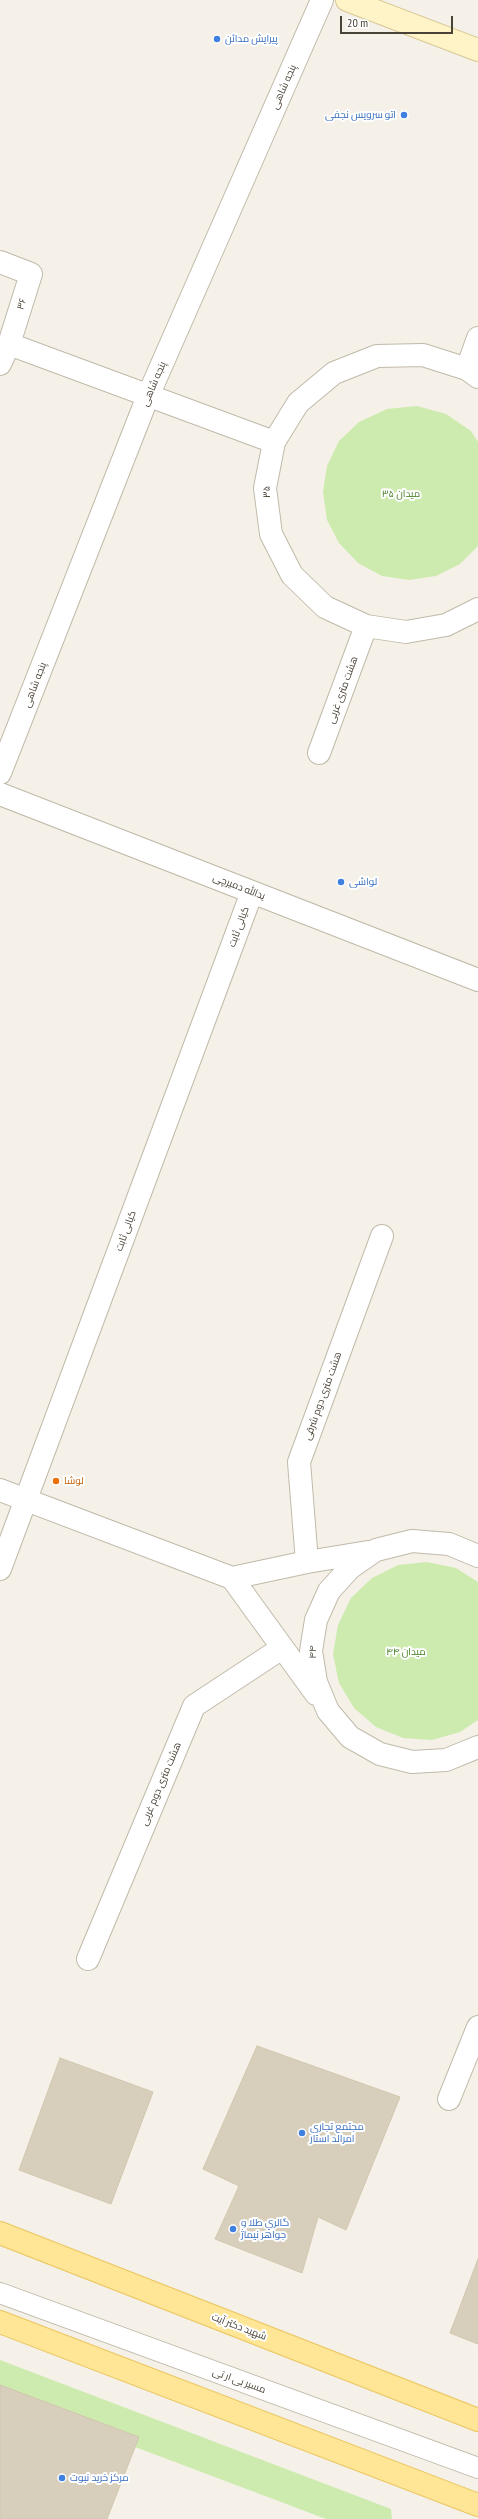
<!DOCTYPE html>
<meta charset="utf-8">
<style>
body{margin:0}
#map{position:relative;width:478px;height:2519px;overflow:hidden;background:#f5f1e8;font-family:"PT Sans Narrow",sans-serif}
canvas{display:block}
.scale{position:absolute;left:340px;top:16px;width:113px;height:18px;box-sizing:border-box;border:2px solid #494236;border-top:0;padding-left:5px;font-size:12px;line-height:14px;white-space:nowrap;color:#494236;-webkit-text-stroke:3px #fff;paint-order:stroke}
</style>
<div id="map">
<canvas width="478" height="2519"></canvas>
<div class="scale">20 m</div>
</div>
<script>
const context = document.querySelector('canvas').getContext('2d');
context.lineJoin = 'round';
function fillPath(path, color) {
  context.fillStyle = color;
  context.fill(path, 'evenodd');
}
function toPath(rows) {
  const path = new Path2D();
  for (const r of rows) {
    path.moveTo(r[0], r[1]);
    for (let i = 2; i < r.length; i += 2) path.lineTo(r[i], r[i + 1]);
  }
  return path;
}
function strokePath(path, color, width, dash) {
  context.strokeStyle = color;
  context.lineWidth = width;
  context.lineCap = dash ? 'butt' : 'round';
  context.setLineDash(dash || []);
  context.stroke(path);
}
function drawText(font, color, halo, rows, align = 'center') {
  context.font = font + ' "PT Sans Narrow",Cairo,sans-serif';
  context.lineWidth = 4;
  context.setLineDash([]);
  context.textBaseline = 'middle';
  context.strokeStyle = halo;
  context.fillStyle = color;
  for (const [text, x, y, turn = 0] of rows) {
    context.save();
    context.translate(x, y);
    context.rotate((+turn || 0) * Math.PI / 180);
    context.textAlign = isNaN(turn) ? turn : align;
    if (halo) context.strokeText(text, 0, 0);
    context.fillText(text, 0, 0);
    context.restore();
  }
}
const green = toPath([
 [417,406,446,414,471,431,478,442,478,546,460,564,436,576,409,580,382,576,358,563,339,543,327,520,323,492,327,466,339,441,359,422,387,409],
 [427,1562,456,1568,478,1582,478,1720,460,1732,432,1740,403,1738,376,1727,354,1708,339,1683,333,1654,338,1625,351,1598,372,1578,398,1565],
 [0,2360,391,2509,392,2519,326,2519,0,2396]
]);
const building = toPath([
 [257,2046,400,2097,346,2230,318,2217,302,2273,215,2239,239,2186,203,2169,257,2046],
 [60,2058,153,2092,111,2204,19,2170,60,2058],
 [478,2259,478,2344,450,2333,478,2259],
 [0,2385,139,2437,107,2519,0,2519,0,2385]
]);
const lane = toPath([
 [0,2293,478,2468]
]);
const street = toPath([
 [0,262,31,274,9,344,0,364],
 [9,344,274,442],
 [467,369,478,338],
 [478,377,467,369,423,355,377,356,334,373,298,403,274,442,265,488,271,534,292,575,325,607,366,626,406,632,446,625,478,609],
 [319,753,366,626],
 [0,773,148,396,322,0],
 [0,794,478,980],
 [0,1490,232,1578,307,1562,368,1552],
 [478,1556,449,1544,412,1541,376,1550,350,1568,329,1591,316,1620,311,1651,316,1682,328,1711,350,1737,380,1754,412,1762,446,1760,478,1747],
 [307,1562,299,1462,382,1236],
 [0,1569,252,892],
 [232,1578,316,1694],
 [88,1959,194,1706,282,1648],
 [449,2099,478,2027]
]);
const secondary = toPath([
 [347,0,478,50]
]);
const primary = toPath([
 [0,2233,478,2420],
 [0,2322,478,2505]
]);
const markers = [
 [217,39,4,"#3f7fe0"],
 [404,115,4,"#3f7fe0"],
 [341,882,4,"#3f7fe0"],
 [56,1481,4,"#e8710a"],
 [302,2133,4,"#3f7fe0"],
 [233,2229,4,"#3f7fe0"],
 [62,2478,4,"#3f7fe0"]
];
const shopNames = [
 ["پیرایش مدائن",225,39],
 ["اتو سرویس نجفی",396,115,"right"],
 ["لواشی",349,882],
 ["مجتمع تجاری",310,2127],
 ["امرالد استار",310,2139],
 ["گالري طلا و",241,2223],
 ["جواهر نيماژ",241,2235],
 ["مرکز خرید نبوت",70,2478]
];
const streetNames = [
 ["پنجه شاهی",284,87,-66],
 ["۳۶",22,304,-73],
 ["پنجه شاهی",154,384,-67],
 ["۳۵",267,492,-92],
 ["پنجه شاهی",35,685,-69],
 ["هشت متری غربی",343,690,-70],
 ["یدالله دمیرچی",239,887,21],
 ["کیانی ثابت",239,927,-70],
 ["کیانی ثابت",126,1231,-70],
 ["هشت متری دوم شرقی",323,1396,-70],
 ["۴۴",313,1652,-90],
 ["هشت متری دوم غربی",161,1784,-67],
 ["شهید دکتر آیت",239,2327,21],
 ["مسیر بی ار تی",239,2381,20]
];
const parkNames = [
 ["میدان ۳۵",401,494],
 ["میدان ۴۴",406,1652]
];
const foodNames = [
 ["لوشا",64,1481]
];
fillPath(green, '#cdebae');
fillPath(building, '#d7cebc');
strokePath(building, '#d2c6af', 1);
strokePath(lane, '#c1baaa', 22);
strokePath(street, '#c1baaa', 24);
strokePath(secondary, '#d7c895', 24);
strokePath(primary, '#ebc660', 24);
strokePath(lane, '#fff', 20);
strokePath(street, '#fff', 22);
strokePath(secondary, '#fff4c7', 22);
strokePath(primary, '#ffe596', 22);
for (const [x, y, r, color] of markers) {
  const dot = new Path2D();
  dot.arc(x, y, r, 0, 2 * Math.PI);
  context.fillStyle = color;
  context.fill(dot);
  strokePath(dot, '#fff', 1.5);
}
drawText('10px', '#366cbe', '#fff', shopNames, 'left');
drawText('10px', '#494236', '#fff', streetNames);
drawText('10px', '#447e25', '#fff', parkNames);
drawText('10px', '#c56008', '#fff', foodNames, 'left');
</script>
